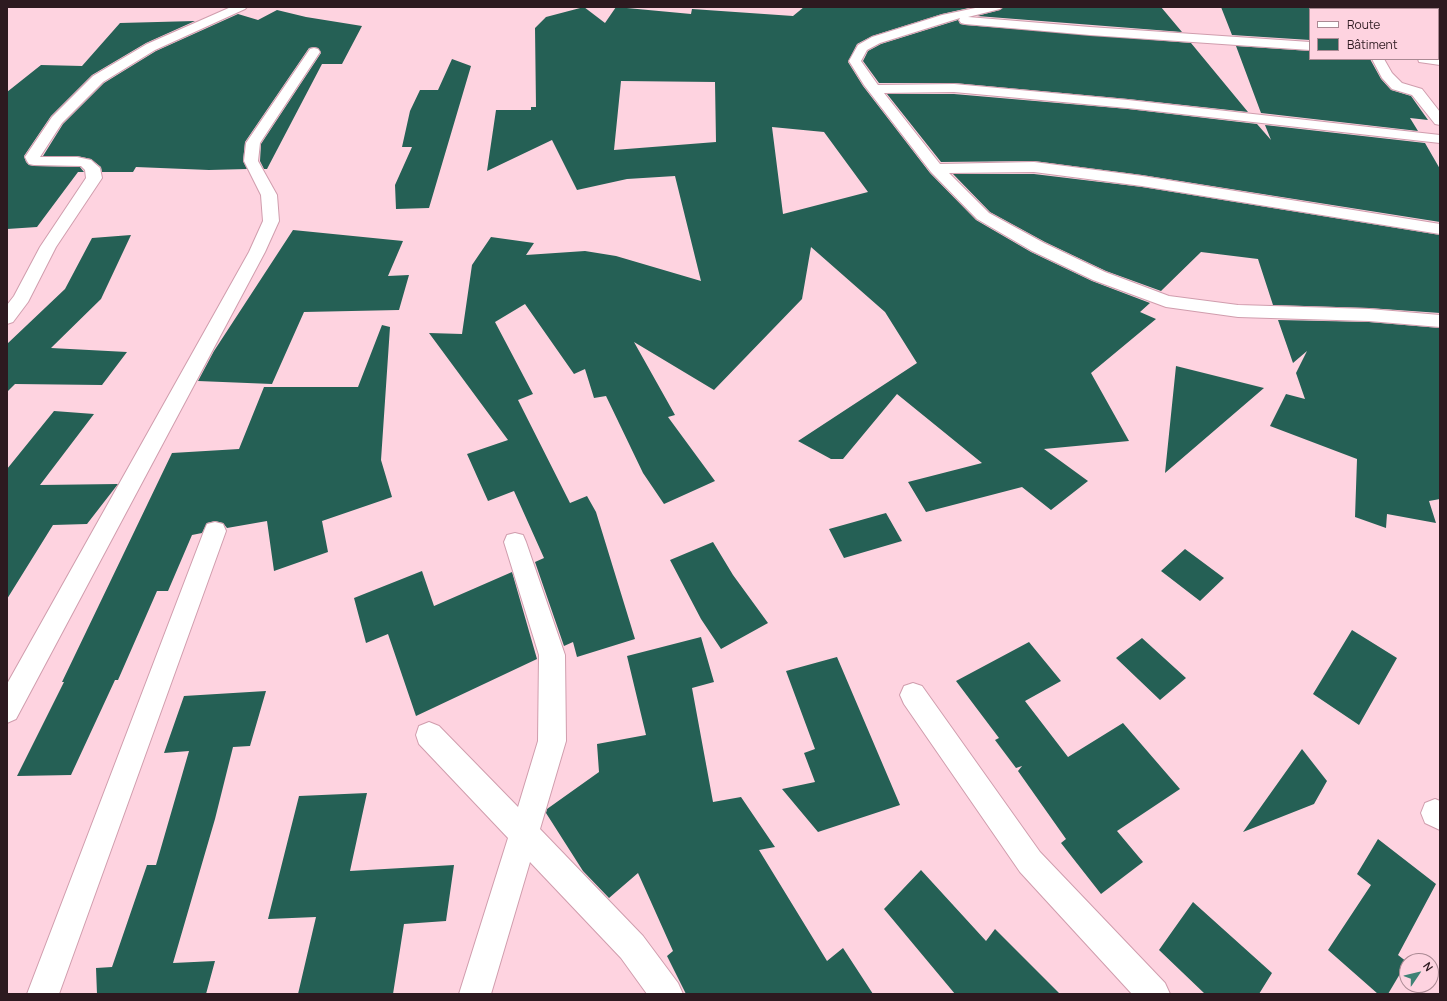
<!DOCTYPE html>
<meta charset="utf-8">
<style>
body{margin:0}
#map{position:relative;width:1447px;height:1001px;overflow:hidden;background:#fed3e0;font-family:Manrope,sans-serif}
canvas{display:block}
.frame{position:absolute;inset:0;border:8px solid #2d1a20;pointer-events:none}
.legend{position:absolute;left:1309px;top:8px;width:130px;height:52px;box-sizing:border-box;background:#fed3e0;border:1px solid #aa8993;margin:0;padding:5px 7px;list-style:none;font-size:12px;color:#2d1a20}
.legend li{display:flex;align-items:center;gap:8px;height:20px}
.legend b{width:20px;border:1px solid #aa8993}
.north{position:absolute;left:1399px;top:953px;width:40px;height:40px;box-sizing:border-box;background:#fed3e0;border:1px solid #aa8993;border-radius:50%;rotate:55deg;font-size:11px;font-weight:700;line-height:16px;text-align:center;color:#2d1a20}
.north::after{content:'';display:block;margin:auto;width:14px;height:18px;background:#3f8275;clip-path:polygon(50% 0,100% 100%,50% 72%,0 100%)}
</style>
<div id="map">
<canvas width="1447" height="1001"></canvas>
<div class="frame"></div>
<ul class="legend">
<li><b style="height:5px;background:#fff"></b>Route</li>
<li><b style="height:11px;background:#256055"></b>Bâtiment</li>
</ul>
<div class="north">N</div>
</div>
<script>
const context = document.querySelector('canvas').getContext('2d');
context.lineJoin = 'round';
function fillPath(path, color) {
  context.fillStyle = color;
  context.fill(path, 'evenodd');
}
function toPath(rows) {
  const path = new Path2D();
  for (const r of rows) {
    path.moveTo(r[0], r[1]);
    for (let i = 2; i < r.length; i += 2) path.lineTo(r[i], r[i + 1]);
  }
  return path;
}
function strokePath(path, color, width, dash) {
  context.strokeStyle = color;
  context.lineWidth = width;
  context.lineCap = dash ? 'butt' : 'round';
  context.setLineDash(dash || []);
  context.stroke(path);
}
const building = toPath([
 [584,7,605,23,616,7,691,14,692,9,793,16,804,7,973,7,942,14,872,36,857,44,848,62,863,86,930,173,976,220,1031,252,1092,281,1150,303,1140,312,1156,319,1091,373,1129,441,1044,449,1088,481,1051,510,1022,487,926,512,908,482,982,463,897,394,843,459,831,459,798,441,917,363,885,312,811,247,802,299,714,390,634,342,675,415,668,417,715,481,664,504,643,473,606,396,594,398,585,369,574,374,525,304,495,322,533,394,518,400,570,503,587,496,596,512,635,639,577,657,573,642,564,646,535,562,544,558,514,491,488,501,467,454,508,440,429,333,462,334,472,265,491,237,534,243,526,255,585,251,616,256,701,281,675,176,627,179,577,190,552,140,487,171,496,110,531,110,531,107,536,107,535,28,546,17],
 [621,81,715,82,716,142,614,150],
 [772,127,824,132,868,192,783,214],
 [1004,7,1161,7,1182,32,977,16,1000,10],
 [1221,7,1338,7,1339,9,1310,9,1310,40,1232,35],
 [277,10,306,17,362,26,342,64,322,64,267,169,264,169,260,161,261,144,321,53,318,48,314,47,309,48,245,142,243,161,247,169,209,170,136,167,133,172,102,172,101,167,91,159,77,156,43,156,63,124,104,83,156,51,238,14,258,20],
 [958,20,960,24,965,25,1191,43,1248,112,1128,99,954,83,879,83,863,61,868,51,881,44],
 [195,21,146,43,92,75,51,116,24,156,26,162,29,165,34,166,80,167,84,172,78,172,37,227,7,229,7,92,41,65,82,66,120,23],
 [1236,46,1310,51,1310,59,1370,59,1381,79,1391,90,1411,96,1428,120,1410,118,1418,131,1261,113],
 [452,59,471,66,429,208,396,209,395,185,412,147,402,147,410,111,420,90,438,90],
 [887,94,954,94,1128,109,1257,124,1271,140,1265,125,1425,143,1440,169,1440,222,1142,175,1034,161,941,162],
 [953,174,1034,174,1142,187,1440,235,1440,313,1369,308,1273,305,1258,259,1201,252,1161,291,1106,271,1045,242,990,212],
 [293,230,403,241,388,276,409,275,399,310,304,312,272,384,198,381,214,351],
 [131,235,101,299,51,348,127,352,102,385,15,384,7,392,7,344,65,289,92,238],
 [1278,320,1369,322,1440,328,1440,499,1429,501,1436,523,1387,514,1386,528,1355,517,1357,459,1270,426,1286,394,1305,399,1296,373,1307,351,1293,363],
 [382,325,390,327,381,460,392,497,322,521,328,552,274,571,267,521,227,528,223,523,215,521,207,523,202,533,192,535,168,591,157,591,118,680,115,680,71,775,17,776,64,682,62,682,172,453,239,449,264,387,358,387],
 [1176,366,1264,388,1165,473],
 [54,411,94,414,40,485,118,484,87,524,53,525,7,599,7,469],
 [886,513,902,541,844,558,829,529],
 [713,542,733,575,768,623,721,649,701,619,670,560],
 [1185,549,1224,578,1200,601,1161,571],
 [422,571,434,606,512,572,537,659,416,716,388,634,366,643,354,598],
 [1352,630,1397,658,1359,725,1313,694],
 [701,637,714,682,692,688,713,802,741,797,775,847,759,850,827,961,843,948,873,994,686,994,667,956,673,951,638,873,609,898,583,871,546,813,547,809,599,772,597,744,646,735,627,656],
 [1142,638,1186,678,1160,700,1116,658],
 [1029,642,1061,681,1025,701,1068,757,1123,723,1180,789,1117,831,1143,862,1101,894,1061,843,1066,839,1018,771,1022,766,1016,768,995,740,999,738,956,681],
 [837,657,900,805,818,832,782,789,815,782,804,753,815,749,786,671],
 [266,691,250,746,233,747,215,819,173,963,215,961,206,994,97,994,96,968,112,967,147,865,156,865,189,751,164,753,184,696],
 [1302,749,1327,781,1314,804,1243,832],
 [367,793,350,871,454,865,446,921,404,924,393,994,298,994,316,917,268,919,299,796],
 [1378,839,1436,884,1398,955,1407,962,1388,994,1378,994,1328,950,1371,885,1357,874],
 [921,870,986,941,995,929,1060,994,955,994,884,909],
 [1193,902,1272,973,1259,994,1205,994,1159,950]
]);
const minor = toPath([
 [231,7,247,7,245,9,155,50,103,82,62,123,40,157,77,157,91,160,100,168,102,178,56,247,28,302,13,322,7,324,7,305,14,296,40,247,86,178,85,170,81,166,34,165,29,164,27,161,25,157,52,117,93,76,147,44,231,7],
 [980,7,1002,7,1000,9,968,17,1090,27,1310,42,1310,50,1090,35,965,24,961,23,959,20,960,18,880,43,867,50,861,61,878,85,954,84,1128,100,1440,135,1440,143,1128,108,954,92,884,93,940,164,1034,162,1142,176,1440,224,1440,234,1142,186,1034,172,949,173,989,213,1044,243,1105,272,1169,296,1238,305,1369,309,1440,315,1440,327,1369,321,1238,317,1166,307,1093,280,1032,251,977,219,931,172,864,85,849,61,858,45,872,37,942,15,980,7],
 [314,48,318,49,320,52,260,143,258,161,277,195,279,221,265,252,16,719,7,723,7,684,249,252,263,221,261,195,244,161,246,143,310,49,314,48],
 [1438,57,1440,57,1440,65,1419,62,1418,59,1438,59,1438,57],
 [1372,59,1384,59,1392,73,1402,83,1422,89,1440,112,1440,125,1435,124,1412,95,1392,89,1382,78,1372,59],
 [215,522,223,524,226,531,59,994,27,994,204,531,207,524,215,522],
 [515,533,523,535,526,542,565,655,566,741,540,829,643,936,678,983,683,994,647,994,621,958,530,862,491,994,459,994,508,838,419,744,416,735,419,726,429,722,439,726,518,807,538,741,539,655,504,542,507,535,515,533],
 [913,683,922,686,1040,852,1165,983,1170,994,1132,994,1020,872,904,704,900,695,904,686,913,683],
 [1435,799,1440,801,1440,830,1425,823,1421,813,1425,803,1435,799]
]);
fillPath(building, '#256055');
strokePath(minor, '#d09dad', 2);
fillPath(minor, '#fff');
</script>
